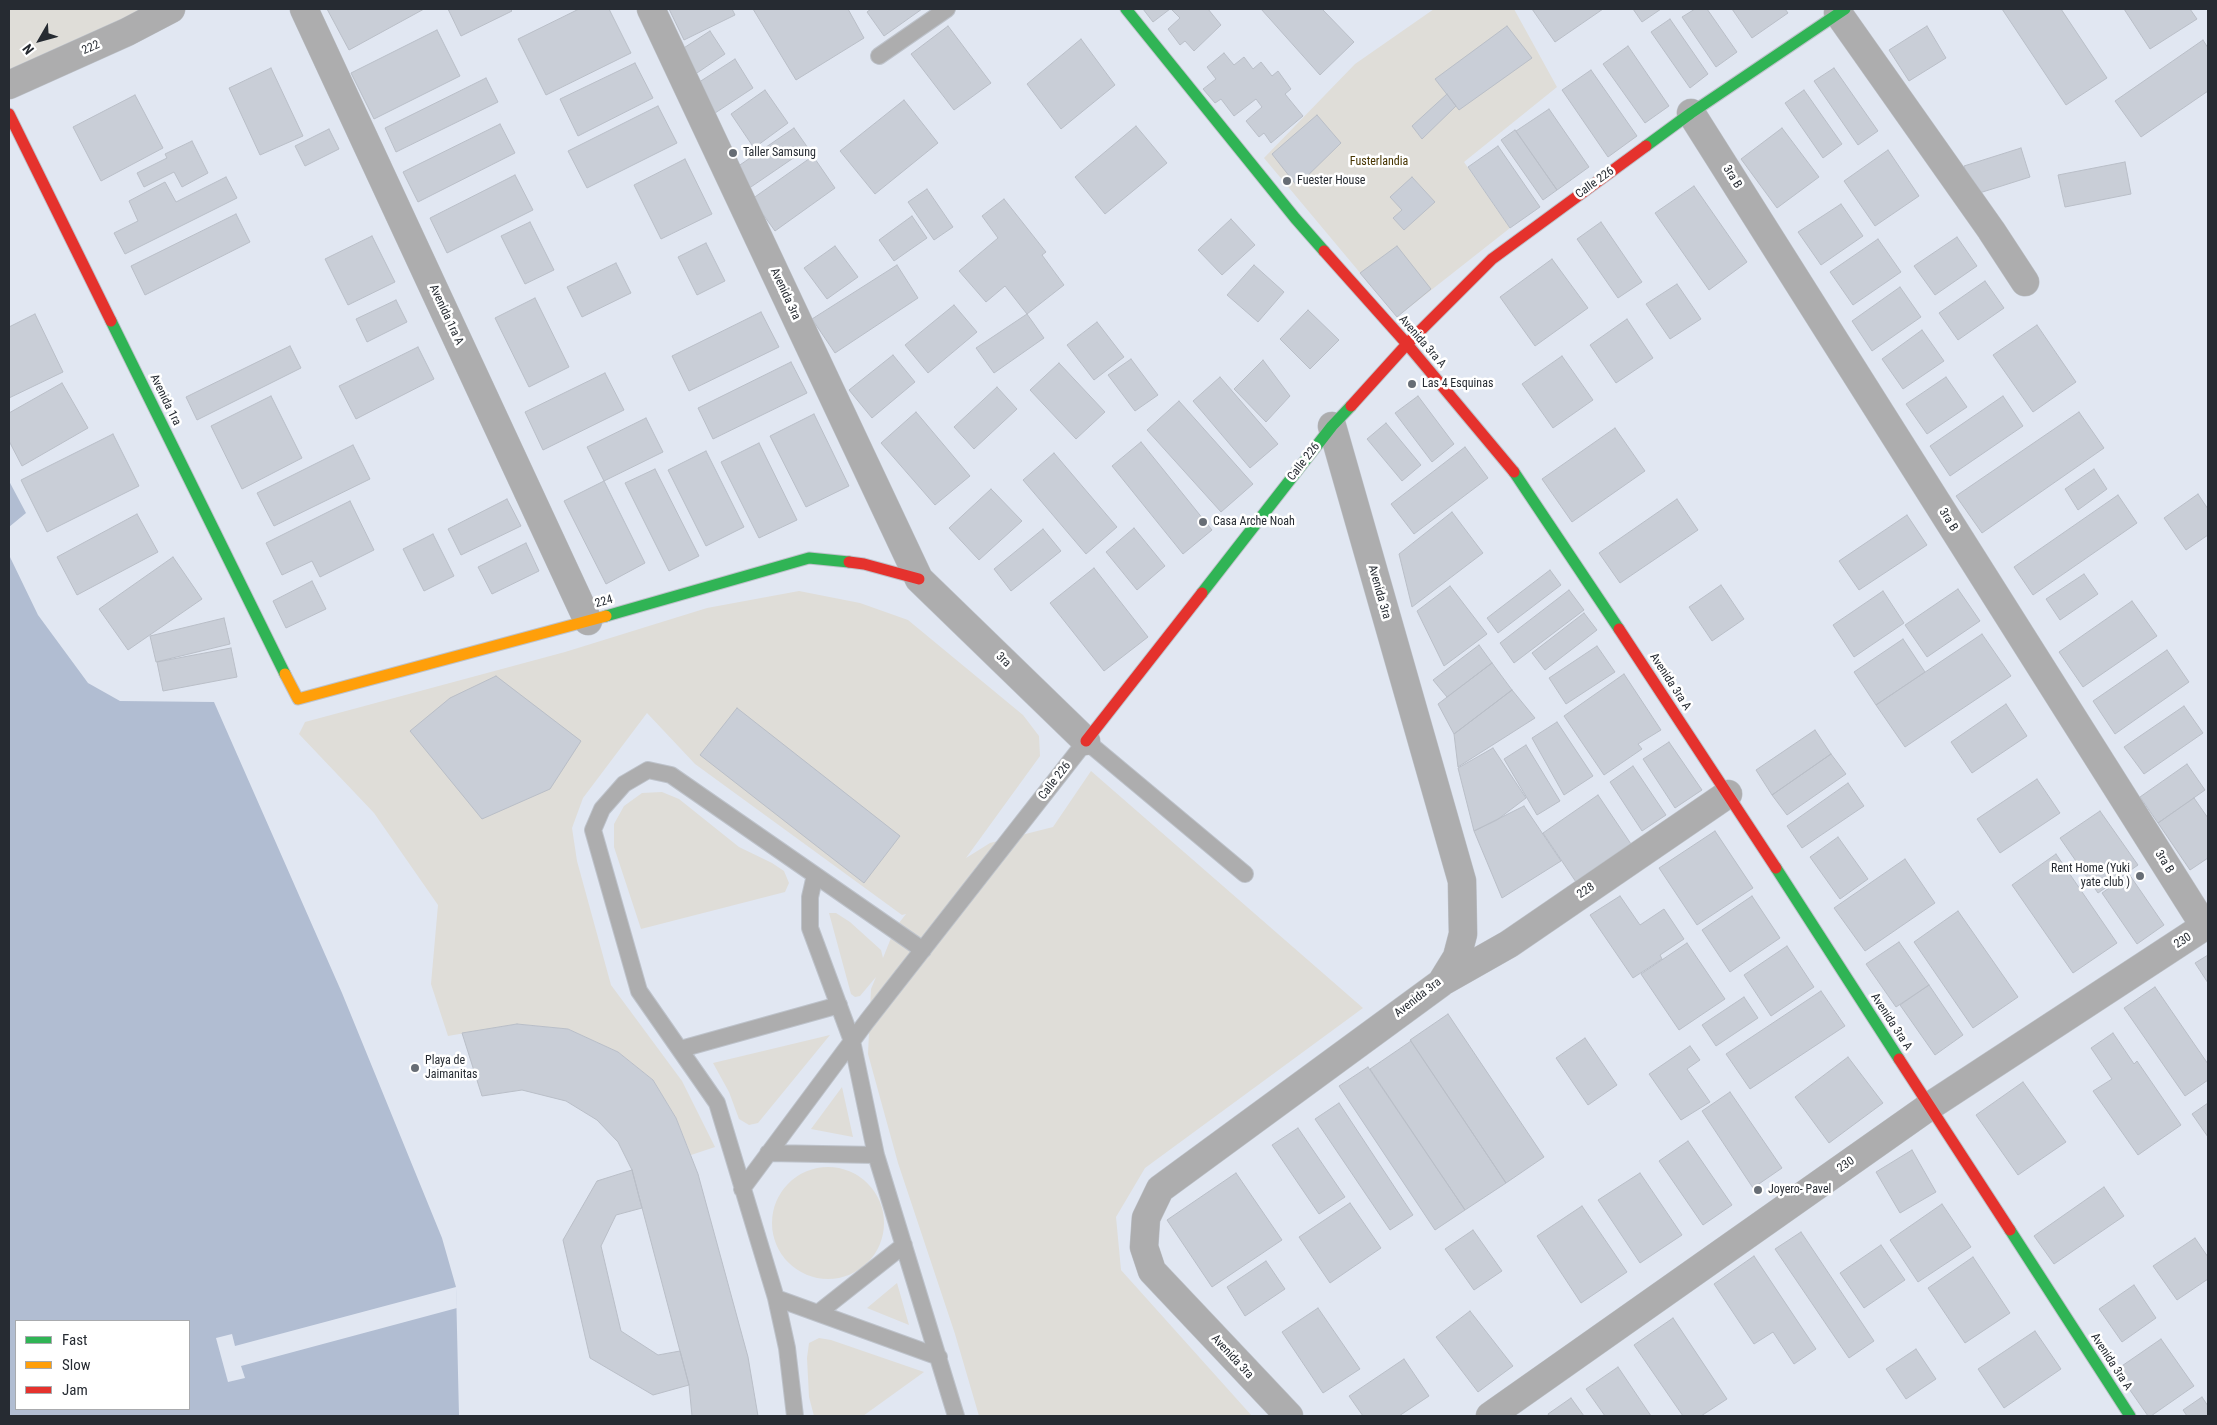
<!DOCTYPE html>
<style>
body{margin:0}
#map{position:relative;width:2217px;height:1425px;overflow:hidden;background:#e1e7f2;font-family:"Roboto Condensed",sans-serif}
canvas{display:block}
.frame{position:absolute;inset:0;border:10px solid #262b32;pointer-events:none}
.legend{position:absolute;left:15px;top:1320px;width:175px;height:90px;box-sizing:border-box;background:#fff;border:1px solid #a8aaad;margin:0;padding:6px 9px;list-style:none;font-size:15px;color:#262b32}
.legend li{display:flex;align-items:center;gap:10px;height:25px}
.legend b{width:25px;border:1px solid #a8aaad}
.north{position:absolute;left:15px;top:15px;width:50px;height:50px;-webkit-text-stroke:4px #fff;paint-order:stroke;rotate:232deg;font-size:14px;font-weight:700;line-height:20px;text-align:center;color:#262b32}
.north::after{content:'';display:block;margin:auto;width:18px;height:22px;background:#262b32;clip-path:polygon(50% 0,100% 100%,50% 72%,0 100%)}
</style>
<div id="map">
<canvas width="2217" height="1425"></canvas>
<div class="frame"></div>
<ul class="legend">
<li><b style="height:6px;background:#30b455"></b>Fast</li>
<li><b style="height:6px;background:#ff9f0a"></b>Slow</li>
<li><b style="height:6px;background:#e5322d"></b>Jam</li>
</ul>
<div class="north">N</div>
</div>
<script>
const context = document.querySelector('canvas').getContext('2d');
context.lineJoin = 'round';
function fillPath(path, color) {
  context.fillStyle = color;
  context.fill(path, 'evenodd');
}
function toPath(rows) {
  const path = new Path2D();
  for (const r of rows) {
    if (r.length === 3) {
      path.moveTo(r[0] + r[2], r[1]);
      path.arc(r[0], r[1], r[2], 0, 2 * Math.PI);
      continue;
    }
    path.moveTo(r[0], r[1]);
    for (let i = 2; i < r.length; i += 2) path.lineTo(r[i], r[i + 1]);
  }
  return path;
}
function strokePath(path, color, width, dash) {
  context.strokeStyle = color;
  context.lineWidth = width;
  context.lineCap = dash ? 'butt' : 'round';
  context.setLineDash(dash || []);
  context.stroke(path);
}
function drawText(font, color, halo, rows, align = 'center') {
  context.font = font + ' "Roboto Condensed",sans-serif';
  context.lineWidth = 5;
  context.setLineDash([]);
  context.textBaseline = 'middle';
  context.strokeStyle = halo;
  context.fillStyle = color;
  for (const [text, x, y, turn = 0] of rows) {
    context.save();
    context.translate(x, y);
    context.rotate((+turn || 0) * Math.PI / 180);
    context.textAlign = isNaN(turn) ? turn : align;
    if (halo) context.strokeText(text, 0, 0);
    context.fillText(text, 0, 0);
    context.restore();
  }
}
const green = toPath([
 [9,9,170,9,9,85],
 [1434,9,1514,9,1557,87,1464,162,1510,228,1397,317,1264,158,1355,64],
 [799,591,860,603,908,620,1023,715,1039,736,1040,756,966,858,990,843,1053,827,1091,771,1363,1008,1145,1168,1116,1217,1121,1270,1252,1416,979,1416,955,1334,898,1163,868,1054,871,989,876,977,860,996,855,997,851,994,829,913,836,913,850,922,881,950,883,958,895,928,906,914,902,915,695,764,647,713,583,798,572,828,577,861,611,985,682,1081,715,1147,691,1155,676,1118,653,1080,618,1052,568,1029,517,1024,448,1036,431,984,438,905,374,813,299,734,305,722,565,652,707,608],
 [662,792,679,799,739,847,772,863,784,871,789,883,785,892,641,929,614,847,614,824,624,806,642,793],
 [830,1035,758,1123,749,1125,739,1119,729,1092,713,1063],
 [842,1087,853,1137,811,1129],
 [828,1223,56],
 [897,1283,909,1325,867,1308],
 [819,1338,831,1340,924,1372,863,1416,814,1416,809,1397,807,1358,809,1343]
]);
const water = toPath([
 [9,481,26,513,9,527],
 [9,555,38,615,88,683,120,701,214,702,342,993,442,1238,456,1287,459,1416,9,1416],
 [16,1321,189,1321,189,1409,16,1409]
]);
const pier = toPath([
 [456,1287,457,1308,241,1366,245,1378,228,1382,216,1338,232,1334,235,1346]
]);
const building = toPath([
 [327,9,424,9,349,50,327,9],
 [448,9,510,9,512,11,461,36,448,9],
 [579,9,609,9,631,53,546,95,518,39,579,9],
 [669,9,732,9,735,15,684,40,669,9],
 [753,9,848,9,864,38,796,80,753,9],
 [871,9,922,9,884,36,867,12,871,9],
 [1143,9,1170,9,1153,22,1143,9],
 [1171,9,1208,9,1221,25,1194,51,1185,41,1180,45,1168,29,1180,18,1171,9],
 [1261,9,1322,9,1354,42,1320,75,1261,9],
 [1532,9,1603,9,1555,42,1532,9],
 [1633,9,1661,9,1642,22,1633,9],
 [1695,9,1707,9,1737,52,1716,67,1682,17,1695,9],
 [1732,9,1785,9,1788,13,1752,38,1732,9],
 [2002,9,2061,9,2107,78,2066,105,2002,9],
 [2124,9,2190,9,2197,19,2150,49,2124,9],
 [1670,19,1708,74,1690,88,1651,32,1670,19],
 [948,26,991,83,954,110,911,54,948,26],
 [1507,26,1532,58,1459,110,1435,79,1507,26],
 [1927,26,1946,58,1909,81,1889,50,1927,26],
 [437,30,460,76,374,119,351,73,437,30],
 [710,31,725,54,691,77,676,53,710,31],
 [1081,39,1115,85,1061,129,1027,84,1081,39],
 [2203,40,2208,48,2208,91,2141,137,2115,101,2203,40],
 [1628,46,1669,106,1645,123,1603,64,1628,46],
 [1224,53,1234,65,1244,57,1253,69,1261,62,1272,76,1278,71,1291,89,1285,94,1303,116,1271,143,1264,133,1259,137,1246,121,1262,107,1256,99,1234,116,1221,99,1215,103,1203,89,1216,79,1207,67,1224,53],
 [735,59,753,88,709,117,690,88,735,59],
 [635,63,653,98,578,136,560,99,635,63],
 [271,68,303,136,260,155,229,88,271,68],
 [1834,68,1878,131,1858,145,1814,81,1834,68],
 [1591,70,1637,136,1608,157,1562,90,1591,70],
 [486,78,498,102,396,152,385,128,486,78],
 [765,90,788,123,754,148,731,114,765,90],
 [1804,90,1842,144,1823,158,1785,103,1804,90],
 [1447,94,1456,106,1422,139,1412,126,1447,94],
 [135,95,163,148,101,181,73,127,135,95],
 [904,100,938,143,875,194,840,151,904,100],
 [658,106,677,143,587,188,568,151,658,106],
 [1549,109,1589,167,1557,190,1516,131,1549,109],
 [1317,115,1341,143,1297,186,1272,154,1317,115],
 [500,124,515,153,418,202,403,172,500,124],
 [1136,126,1167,163,1105,214,1075,177,1136,126],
 [794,128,808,148,748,189,734,169,794,128],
 [1782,128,1819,177,1777,208,1741,159,1782,128],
 [329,129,339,149,305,166,295,146,329,129],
 [1515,130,1557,190,1543,200,1501,140,1515,130],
 [192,141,208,173,182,187,174,172,144,187,137,173,167,158,165,154,192,141],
 [1498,146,1540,207,1510,228,1468,167,1498,146],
 [2021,148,2030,177,1973,195,1964,166,2021,148],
 [1888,150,1919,196,1875,226,1844,181,1888,150],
 [813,156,835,188,775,231,752,199,813,156],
 [685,159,712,214,661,239,634,185,685,159],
 [2125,162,2131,194,2065,207,2058,175,2125,162],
 [515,175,533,210,447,253,430,218,515,175],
 [226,177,237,198,125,254,114,233,138,221,129,201,165,182,176,202,226,177],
 [1412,177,1435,202,1404,230,1393,218,1402,210,1390,197,1412,177],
 [1694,186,1747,262,1709,290,1655,213,1694,186],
 [927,189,953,227,934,240,908,202,927,189],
 [1004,199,1046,252,1042,255,1064,285,1027,314,1005,286,986,302,959,271,998,238,982,216,1004,199],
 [1841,204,1863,236,1821,265,1798,232,1841,204],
 [236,214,250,242,145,295,131,266,236,214],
 [912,216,927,238,894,261,879,240,912,216],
 [1231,219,1255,245,1222,275,1198,250,1231,219],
 [530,222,554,270,525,284,501,236,530,222],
 [1601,222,1642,282,1618,298,1577,239,1601,222],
 [372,236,395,282,348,305,325,259,372,236],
 [1957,237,1977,266,1935,295,1914,266,1957,237],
 [1878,239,1901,272,1853,305,1830,272,1878,239],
 [706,243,725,281,697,295,678,257,706,243],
 [835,246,858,277,827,299,804,268,835,246],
 [1397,246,1431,289,1397,317,1360,273,1397,246],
 [1552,259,1588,308,1535,346,1500,297,1552,259],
 [616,263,631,293,582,317,567,287,616,263],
 [897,265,918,298,835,353,812,319,897,265],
 [1254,265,1284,292,1258,322,1227,295,1254,265],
 [1985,281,2004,308,1958,340,1939,313,1985,281],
 [1677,284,1701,319,1670,339,1646,304,1677,284],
 [1900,287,1921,317,1872,351,1852,321,1900,287],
 [535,298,569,367,529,387,495,318,535,298],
 [396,300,407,322,367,342,356,319,396,300],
 [954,305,977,332,928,373,905,345,954,305],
 [1308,310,1339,340,1310,369,1280,339,1308,310],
 [761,312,779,347,689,391,672,356,761,312],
 [35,314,63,372,9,398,9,327,35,314],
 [1027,314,1044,338,994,373,976,348,1027,314],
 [1627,319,1653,358,1616,383,1590,345,1627,319],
 [1097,322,1124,357,1094,380,1067,345,1097,322],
 [2037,325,2076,382,2033,412,1993,355,2037,325],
 [1922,330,1944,361,1903,389,1882,359,1922,330],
 [290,346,301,368,197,420,186,397,290,346],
 [418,347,434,379,356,419,339,386,418,347],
 [893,355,915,382,872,418,849,390,893,355],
 [1562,356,1593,400,1553,428,1522,384,1562,356],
 [1131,359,1158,395,1135,411,1108,375,1131,359],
 [1263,360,1290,396,1266,422,1234,389,1263,360],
 [791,362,807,393,713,439,698,408,791,362],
 [1059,363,1105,412,1076,439,1030,390,1059,363],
 [605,373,624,410,543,450,525,412,605,373],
 [1220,377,1278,444,1250,468,1193,401,1220,377],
 [1946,377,1967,407,1927,434,1906,404,1946,377],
 [62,383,88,428,22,466,9,441,9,413,62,383],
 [997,387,1017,409,974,449,954,427,997,387],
 [271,396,302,458,242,489,211,426,271,396],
 [1418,396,1454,444,1432,462,1395,413,1418,396],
 [2003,396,2023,426,1950,476,1930,446,2003,396],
 [1179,401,1253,484,1221,512,1147,430,1179,401],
 [916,412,970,476,935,505,881,443,916,412],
 [2079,412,2104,448,1982,533,1956,496,2079,412],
 [814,414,849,486,806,507,770,436,814,414],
 [646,418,663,452,604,481,587,447,646,418],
 [1386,423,1421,465,1402,481,1367,439,1386,423],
 [1615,428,1645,471,1572,522,1542,479,1615,428],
 [113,434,139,486,47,532,21,480,113,434],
 [1141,442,1212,530,1183,554,1112,466,1141,442],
 [759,443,797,520,759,538,721,462,759,443],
 [353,445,370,479,274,526,257,493,353,445],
 [1465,447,1488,478,1414,534,1391,504,1465,447],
 [706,451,744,527,706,546,668,470,706,451],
 [1054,453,1117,527,1086,554,1023,480,1054,453],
 [655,469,699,556,669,571,625,483,655,469],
 [2094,469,2107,489,2078,510,2065,489,2094,469],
 [604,481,645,563,606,584,564,501,604,481],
 [991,489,1022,521,979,560,949,528,991,489],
 [2198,494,2208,509,2208,535,2186,550,2164,518,2198,494],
 [2118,495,2137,523,2033,595,2014,567,2118,495],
 [507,499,521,526,461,555,448,529,507,499],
 [1677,499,1698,530,1620,583,1599,553,1677,499],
 [350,501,374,550,320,577,312,561,282,575,266,543,350,501],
 [1452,512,1483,553,1412,607,1399,554,1452,512],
 [137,514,158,552,77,595,57,557,137,514],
 [1907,515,1927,545,1859,590,1839,561,1907,515],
 [1134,528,1165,566,1137,590,1106,552,1134,528],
 [1043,529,1061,551,1011,591,994,569,1043,529],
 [433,534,454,576,424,591,403,549,433,534],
 [526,543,539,571,492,594,478,567,526,543],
 [173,557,202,599,128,650,99,609,173,557],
 [1094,568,1148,637,1104,671,1050,603,1094,568],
 [1550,570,1561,585,1498,633,1487,618,1550,570],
 [2084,574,2098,594,2060,620,2046,599,2084,574],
 [312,581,326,609,286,628,273,601,312,581],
 [1721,585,1744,619,1712,641,1689,607,1721,585],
 [1450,586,1487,634,1444,666,1417,611,1450,586],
 [1958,589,1980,621,1927,657,1905,625,1958,589],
 [1569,590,1584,610,1514,663,1500,643,1569,590],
 [1883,591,1904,623,1854,657,1833,625,1883,591],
 [2132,601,2157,636,2083,687,2059,652,2132,601],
 [1584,613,1597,630,1545,670,1532,653,1584,613],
 [224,618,230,644,156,662,150,636,224,618],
 [1982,634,2011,676,1905,747,1876,705,1982,634],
 [1903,639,1925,672,1876,705,1854,672,1903,639],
 [1479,645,1492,663,1447,697,1433,680,1479,645],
 [1597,646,1615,672,1566,704,1549,678,1597,646],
 [231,648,237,677,163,691,157,662,231,648],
 [2167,650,2189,682,2115,734,2093,701,2167,650],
 [1492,663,1512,690,1454,734,1438,704,1492,663],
 [1624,674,1661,730,1638,744,1642,749,1604,775,1564,716,1624,674],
 [496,676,581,741,550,789,482,819,410,731,450,698,496,676],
 [1512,690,1535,718,1458,767,1454,734,1512,690],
 [2006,704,2027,736,1972,773,1951,742,2006,704],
 [2184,706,2203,733,2144,774,2124,747,2184,706],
 [737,708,900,836,864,883,700,755,737,708],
 [1557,722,1593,776,1564,795,1532,738,1557,722],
 [1815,730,1831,754,1772,795,1756,770,1815,730],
 [1669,742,1702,790,1675,808,1643,759,1669,742],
 [1526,745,1560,801,1537,815,1504,759,1526,745],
 [1493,748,1526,798,1497,820,1474,831,1458,768,1493,748],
 [1831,754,1846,774,1787,815,1772,795,1831,754],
 [2187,764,2205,790,2158,823,2140,797,2187,764],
 [1633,766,1666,815,1642,831,1610,782,1633,766],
 [2037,779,2060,813,2000,853,1977,819,2037,779],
 [1848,783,1864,806,1802,848,1787,826,1848,783],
 [1598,795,1631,844,1576,882,1543,833,1598,795],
 [2194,798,2208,818,2208,858,2190,870,2158,823,2194,798],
 [1524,806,1561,861,1502,898,1474,831,1524,806],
 [2100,811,2138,865,2098,893,2060,838,2100,811],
 [1715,831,1753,888,1697,925,1659,868,1715,831],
 [1838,837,1868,879,1840,899,1810,857,1838,837],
 [2056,854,2117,943,2073,973,2012,885,2056,854],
 [1905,859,1935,903,1865,951,1834,908,1905,859],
 [2129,874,2164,925,2137,944,2102,893,2129,874],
 [1620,896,1640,925,1664,909,1684,939,1660,955,1662,959,1633,978,1590,915,1620,896],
 [1752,896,1780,938,1730,972,1702,930,1752,896],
 [1958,911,2018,997,1973,1028,1914,942,1958,911],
 [1899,942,1929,985,1896,1007,1866,964,1899,942],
 [1687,943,1725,999,1679,1030,1641,974,1687,943],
 [1787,946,1814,987,1771,1016,1744,975,1787,946],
 [2208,955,2208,983,2195,963,2208,955],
 [1929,985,1963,1035,1935,1055,1900,1005,1929,985],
 [2155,987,2208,1064,2208,1080,2185,1096,2124,1008,2155,987],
 [1821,991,1845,1026,1750,1089,1726,1054,1821,991],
 [1744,997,1758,1018,1716,1046,1702,1025,1744,997],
 [1448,1014,1544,1157,1506,1183,1410,1040,1448,1014],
 [517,1024,568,1029,618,1052,653,1080,676,1118,698,1174,748,1357,758,1416,692,1416,689,1385,632,1170,618,1142,597,1120,566,1101,522,1090,482,1096,462,1033,517,1024],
 [2113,1033,2134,1064,2137,1061,2181,1125,2138,1155,2093,1091,2112,1079,2091,1048,2113,1033],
 [1585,1038,1617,1085,1588,1105,1556,1058,1585,1038],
 [1411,1041,1506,1183,1465,1210,1370,1069,1411,1041],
 [1690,1046,1700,1060,1687,1069,1710,1102,1681,1120,1649,1074,1690,1046],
 [1848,1057,1883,1103,1829,1143,1795,1097,1848,1057],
 [1368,1067,1465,1210,1435,1230,1339,1086,1368,1067],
 [2023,1082,2066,1142,2018,1175,1976,1115,2023,1082],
 [1730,1092,1782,1168,1753,1188,1702,1111,1730,1092],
 [1339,1103,1413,1215,1390,1230,1315,1119,1339,1103],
 [2208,1103,2208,1137,2192,1114,2208,1103],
 [1298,1128,1345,1197,1319,1214,1272,1145,1298,1128],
 [1688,1141,1732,1205,1703,1225,1659,1161,1688,1141],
 [1912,1150,1936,1192,1900,1213,1876,1172,1912,1150],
 [632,1170,642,1208,616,1215,601,1246,621,1331,658,1355,680,1351,689,1385,653,1395,590,1358,563,1240,597,1181,632,1170],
 [1236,1173,1282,1240,1212,1287,1167,1220,1236,1173],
 [1640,1173,1682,1235,1640,1263,1598,1200,1640,1173],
 [2104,1187,2124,1216,2054,1264,2034,1236,2104,1187],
 [1350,1203,1381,1248,1330,1283,1299,1237,1350,1203],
 [1942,1204,1971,1247,1918,1282,1890,1240,1942,1204],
 [1582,1206,1627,1272,1581,1303,1537,1236,1582,1206],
 [1473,1230,1502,1271,1474,1290,1445,1249,1473,1230],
 [1801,1232,1874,1341,1849,1358,1775,1249,1801,1232],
 [2195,1238,2208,1257,2208,1279,2177,1300,2153,1266,2195,1238],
 [1881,1245,1905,1280,1864,1308,1840,1273,1881,1245],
 [1754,1256,1816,1349,1794,1364,1773,1332,1754,1344,1714,1284,1754,1256],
 [1973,1257,2010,1313,1965,1343,1928,1288,1973,1257],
 [1266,1261,1285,1289,1245,1316,1227,1287,1266,1261],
 [2134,1285,2156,1318,2122,1342,2099,1309,2134,1285],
 [1318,1308,1360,1369,1323,1393,1282,1332,1318,1308],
 [1470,1311,1513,1366,1478,1392,1436,1337,1470,1311],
 [1673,1318,1727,1399,1701,1416,1683,1416,1634,1345,1673,1318],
 [2035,1331,2061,1369,2004,1408,1978,1369,2035,1331],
 [2161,1339,2194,1386,2151,1416,2148,1416,2116,1370,2161,1339],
 [1916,1349,1936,1379,1906,1399,1886,1369,1916,1349],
 [1404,1359,1429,1396,1399,1416,1363,1416,1349,1396,1404,1359],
 [1618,1367,1651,1416,1605,1416,1586,1389,1618,1367],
 [2202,1397,2208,1406,2208,1416,2187,1416,2183,1410,2202,1397],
 [1571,1398,1584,1416,1549,1416,1548,1414,1571,1398]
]);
const lane = toPath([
 [879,56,947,9],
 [815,875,810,897,810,928,852,1041,876,1155,956,1416],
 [681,1049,839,1005],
 [768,1153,876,1155],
 [742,1189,867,1021,1086,741,1245,874],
 [776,1298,939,1357],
 [818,1313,904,1245],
 [795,1416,787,1348,776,1298,717,1103,639,991,593,830,602,809,624,784,648,770,671,775,923,950]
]);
const street = toPath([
 [304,9,588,621],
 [651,9,919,579,1086,741],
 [1838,13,1991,230,2025,282],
 [9,85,127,32,171,9],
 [1691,113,2205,927],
 [1442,982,1509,944,1728,794],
 [1289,1416,1152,1271,1144,1247,1146,1218,1160,1189,1441,983,1457,957,1463,934,1462,881,1332,426],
 [1490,1416,1930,1106,2208,924]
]);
const fast = toPath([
 [1126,9,1295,218,1324,251],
 [1646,146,1691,113,1845,9],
 [111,321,285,674],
 [1514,472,1619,629],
 [1202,593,1332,426,1351,406],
 [606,616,809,558,849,562],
 [1776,868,1899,1059],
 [2010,1230,2130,1416]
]);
const slow = toPath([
 [285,674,298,699,606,616]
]);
const jam = toPath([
 [9,114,111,321],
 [1324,251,1407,344,1514,472],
 [1351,406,1407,344,1492,259,1646,146],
 [849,562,864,564,919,579],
 [1619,629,1776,868],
 [1086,741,1202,593],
 [1899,1059,2010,1230]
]);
const markers = [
 [733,153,5,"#676d75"],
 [1287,181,5,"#676d75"],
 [1412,384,5,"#676d75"],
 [1203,522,5,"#676d75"],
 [2140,876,5,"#676d75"],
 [415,1068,5,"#676d75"],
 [1758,1190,5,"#676d75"]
];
const streetNames = [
 ["222",91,48,-24],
 ["3ra B",1732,177,58],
 ["Calle 226",1595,183,-36],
 ["Avenida 3ra",785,294,65],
 ["Avenida 1ra A",446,315,65],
 ["Avenida 3ra A",1422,342,49],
 ["Avenida 1ra",165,400,64],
 ["Calle 226",1304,462,-52],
 ["3ra B",1948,520,58],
 ["Avenida 3ra",1379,592,74],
 ["224",604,602,-16],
 ["3ra",1003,660,44],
 ["Avenida 3ra A",1670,682,57],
 ["Calle 226",1055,781,-52],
 ["3ra B",2164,862,58],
 ["228",1586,891,-34],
 ["230",2183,941,-33],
 ["Avenida 3ra",1418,998,-38],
 ["Avenida 3ra A",1891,1022,57],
 ["230",1846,1165,-35],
 ["Avenida 3ra",1232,1357,47],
 ["Avenida 3ra A",2111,1362,57]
];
const poiNames = [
 ["Taller Samsung",743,153],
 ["Fuester House",1297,181],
 ["Las 4 Esquinas",1422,384],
 ["Casa Arche Noah",1213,522],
 ["Rent Home (Yuki",2130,869,"right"],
 ["yate club )",2130,883,"right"],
 ["Playa de",425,1061],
 ["Jaimanitas",425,1075],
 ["Joyero- Pavel",1768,1190]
];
const parkNames = [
 ["Fusterlandia",1379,162]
];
fillPath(green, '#dfddd8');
fillPath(water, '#b1bdd2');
fillPath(pier, '#e1e7f2');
fillPath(building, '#c9ced7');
strokePath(building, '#b9bec7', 1);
strokePath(lane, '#bdc2ca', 18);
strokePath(street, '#bdc2ca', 29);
strokePath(fast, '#bdc2ca', 13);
strokePath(slow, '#bdc2ca', 13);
strokePath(jam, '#bdc2ca', 13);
strokePath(lane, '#adadae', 16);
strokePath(street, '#adadae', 28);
strokePath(fast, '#30b455', 11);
strokePath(slow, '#ff9f0a', 11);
strokePath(jam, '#e5322d', 11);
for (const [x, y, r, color] of markers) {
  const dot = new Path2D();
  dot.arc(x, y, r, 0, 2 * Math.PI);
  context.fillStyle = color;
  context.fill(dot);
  strokePath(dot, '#fff', 2);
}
drawText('12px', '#262b32', '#fff', streetNames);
drawText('12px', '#262b32', '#fff', poiNames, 'left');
drawText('12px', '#473500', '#fff', parkNames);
</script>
